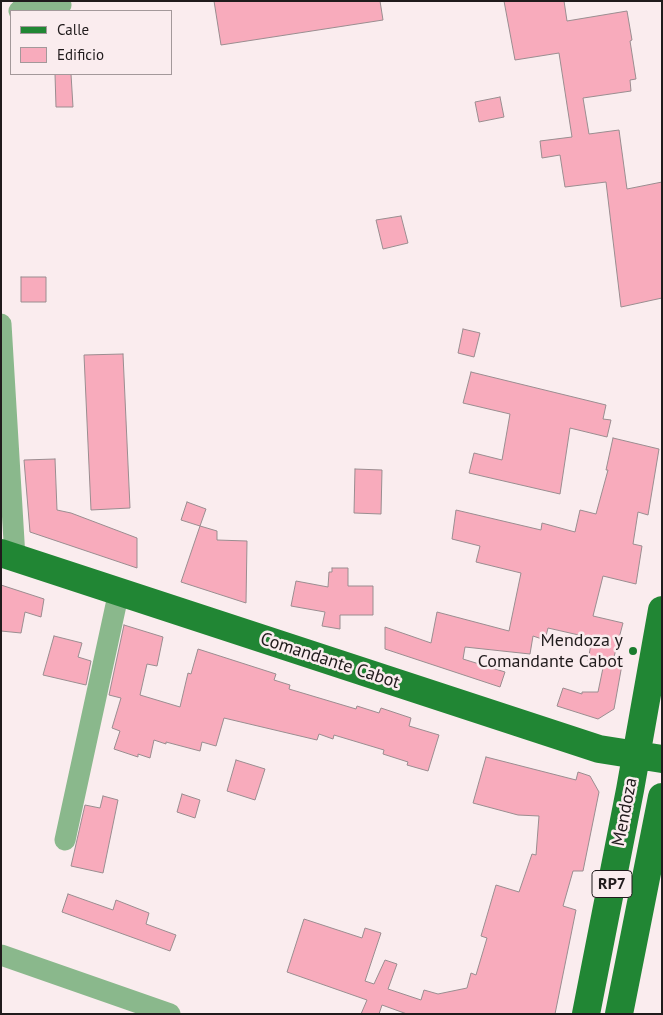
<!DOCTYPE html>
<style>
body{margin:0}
#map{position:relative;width:663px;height:1015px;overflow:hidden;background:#faecee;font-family:"PT Sans",sans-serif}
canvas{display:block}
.frame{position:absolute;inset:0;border:2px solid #201b1c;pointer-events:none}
.legend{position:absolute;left:10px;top:10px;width:162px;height:65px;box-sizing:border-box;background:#faecee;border:1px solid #a3989a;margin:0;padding:6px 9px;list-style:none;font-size:15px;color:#201b1c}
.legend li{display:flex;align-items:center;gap:10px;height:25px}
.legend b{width:25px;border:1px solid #a3989a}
</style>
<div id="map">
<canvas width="663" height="1015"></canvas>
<div class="frame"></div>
<ul class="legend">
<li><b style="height:6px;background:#218634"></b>Calle</li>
<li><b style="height:14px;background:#f8abbc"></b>Edificio</li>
</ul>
</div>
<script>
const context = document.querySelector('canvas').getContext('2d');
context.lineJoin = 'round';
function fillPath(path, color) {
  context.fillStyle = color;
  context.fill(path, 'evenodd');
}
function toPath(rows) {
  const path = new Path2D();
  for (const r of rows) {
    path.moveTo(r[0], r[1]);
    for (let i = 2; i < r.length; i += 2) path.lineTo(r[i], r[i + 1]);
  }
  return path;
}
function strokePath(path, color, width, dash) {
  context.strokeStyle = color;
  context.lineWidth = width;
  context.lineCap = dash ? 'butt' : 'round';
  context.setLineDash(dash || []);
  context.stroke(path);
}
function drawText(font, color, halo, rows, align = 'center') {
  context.font = font + ' "PT Sans",sans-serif';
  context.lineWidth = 5;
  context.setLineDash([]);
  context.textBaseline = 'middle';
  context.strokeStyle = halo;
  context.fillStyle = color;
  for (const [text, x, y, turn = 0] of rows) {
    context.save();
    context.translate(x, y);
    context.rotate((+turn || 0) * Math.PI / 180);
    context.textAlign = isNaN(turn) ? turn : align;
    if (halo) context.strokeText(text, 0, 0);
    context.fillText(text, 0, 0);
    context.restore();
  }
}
const building = toPath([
 [214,1,380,1,383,20,221,45,214,1],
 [504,1,564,1,567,21,627,11,632,40,630,41,636,79,630,80,631,91,583,98,589,134,619,130,627,189,662,182,662,298,621,307,606,182,565,187,560,155,542,158,540,141,572,137,559,53,515,60,504,1],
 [55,74,71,74,73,107,56,107,55,74],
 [500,97,504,117,479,122,475,102,500,97],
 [401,216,408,243,383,249,376,220,401,216],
 [21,277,46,277,46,302,21,302,21,277],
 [463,329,480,333,474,357,458,353,463,329],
 [123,354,130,508,91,510,84,355,123,354],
 [471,372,606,405,603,419,611,420,607,437,570,428,560,494,469,473,474,453,502,460,510,414,463,403,471,372],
 [613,438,659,449,648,515,638,512,633,544,642,546,636,584,603,576,593,616,623,623,614,657,623,659,614,709,598,719,557,706,563,688,582,694,582,692,598,692,604,663,588,661,592,638,548,628,545,640,533,636,530,654,465,647,463,659,505,672,500,687,385,649,385,627,431,643,437,612,509,631,521,573,476,562,480,546,452,539,456,510,541,530,542,523,575,532,580,510,596,514,608,470,606,470,613,438],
 [55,459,57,510,71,513,137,538,137,568,30,532,24,460,55,459],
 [355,469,382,470,381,514,354,513,355,469],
 [187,502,206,509,200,526,181,520,187,502],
 [200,526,217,531,217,540,247,541,246,603,181,582,200,526],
 [332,568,348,568,348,586,373,586,373,615,340,615,340,629,322,626,325,612,291,606,296,581,328,587,329,572,332,572,332,568],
 [1,585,44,599,41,617,25,612,21,633,1,631,1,585],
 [124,625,163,637,157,666,147,664,140,695,180,707,188,673,191,674,198,649,276,674,274,680,290,685,289,689,356,709,357,706,379,713,381,708,411,718,409,726,439,735,428,771,407,765,408,762,383,754,384,750,334,735,333,739,319,734,317,740,224,718,216,746,202,742,200,751,166,742,166,744,154,740,150,758,138,754,138,757,114,749,120,731,112,728,121,698,109,695,124,625],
 [54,636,82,643,78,657,91,661,86,685,43,675,54,636],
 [486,757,576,780,578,772,590,776,599,792,583,871,573,871,563,906,576,910,555,1014,407,1014,382,1005,379,1014,361,1014,367,1000,287,972,304,919,362,938,365,928,381,933,365,981,374,984,385,960,397,964,388,989,421,1000,424,990,438,994,467,988,471,973,476,975,487,938,481,936,496,885,519,892,532,854,536,855,539,816,518,815,473,803,486,757],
 [236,760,265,769,255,800,227,791,236,760],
 [182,794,200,800,195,818,177,812,182,794],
 [103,796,118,800,103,873,71,866,85,805,100,808,103,796],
 [68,894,113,910,116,900,149,913,146,924,176,935,170,951,62,912,68,894]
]);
const minor = toPath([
 [19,11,61,5],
 [1,324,15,558],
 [65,840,119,591],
 [1,955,170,1014]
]);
const major = toPath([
 [1,553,599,749,662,759],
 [586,1014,630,790,662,610],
 [619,1014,662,797]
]);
const markers = [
 [633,651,5,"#197b2d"]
];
const shields = [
 [612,884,40]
];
const shieldNames = [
 ["RP7",612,884]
];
const poiNames = [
 ["Mendoza y",623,641],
 ["Comandante Cabot",623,662]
];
const streetNames = [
 ["Comandante Cabot",330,661,18],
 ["Mendoza",625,812,-79]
];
fillPath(building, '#f8abbc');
strokePath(building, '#9a8d90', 1);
strokePath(minor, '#8ab88c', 21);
strokePath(major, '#218634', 28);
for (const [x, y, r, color] of markers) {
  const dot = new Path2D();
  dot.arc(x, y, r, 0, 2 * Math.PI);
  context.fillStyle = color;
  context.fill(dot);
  strokePath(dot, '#faecee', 2);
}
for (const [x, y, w] of shields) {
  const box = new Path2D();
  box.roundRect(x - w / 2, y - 13.5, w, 27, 4);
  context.fillStyle = '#faecee';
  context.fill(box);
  strokePath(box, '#201b1c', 1);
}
drawText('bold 16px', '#201b1c', null, shieldNames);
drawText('18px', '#201b1c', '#faecee', poiNames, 'right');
drawText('18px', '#201b1c', '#faecee', streetNames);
</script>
